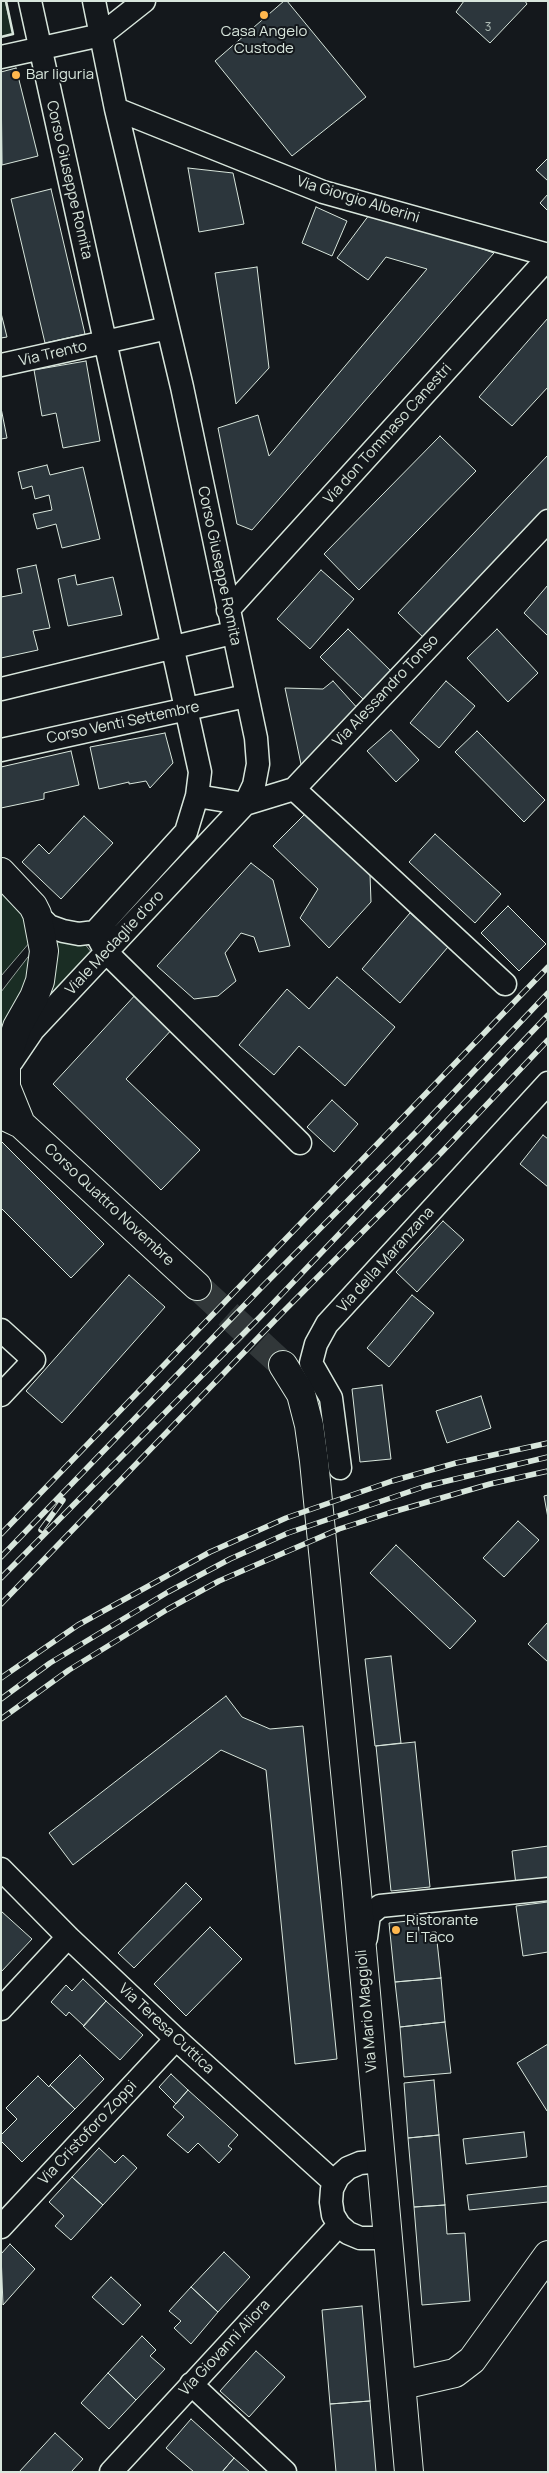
<!DOCTYPE html>
<style>
body{margin:0}
#map{position:relative;width:549px;height:2473px;overflow:hidden;background:#14181c;font-family:Manrope,sans-serif}
canvas{display:block}
.frame{position:absolute;inset:0;border:2px solid #d8e6dc;pointer-events:none}
</style>
<div id="map">
<canvas width="549" height="2473"></canvas>
<div class="frame"></div>
</div>
<script>
const context = document.querySelector('canvas').getContext('2d');
context.lineJoin = 'round';
function fillPath(path, color) {
  context.fillStyle = color;
  context.fill(path, 'evenodd');
}
function toPath(rows) {
  const path = new Path2D();
  for (const r of rows) {
    path.moveTo(r[0], r[1]);
    for (let i = 2; i < r.length; i += 2) path.lineTo(r[i], r[i + 1]);
  }
  return path;
}
function strokePath(path, color, width, dash) {
  context.strokeStyle = color;
  context.lineWidth = width;
  context.lineCap = dash ? 'butt' : 'round';
  context.setLineDash(dash || []);
  context.stroke(path);
}
function drawText(font, color, halo, rows, align = 'center') {
  context.font = font + ' Manrope,sans-serif';
  context.lineWidth = 4;
  context.setLineDash([]);
  context.textBaseline = 'middle';
  context.strokeStyle = halo;
  context.fillStyle = color;
  for (const [text, x, y, turn = 0] of rows) {
    context.save();
    context.translate(x, y);
    context.rotate((+turn || 0) * Math.PI / 180);
    context.textAlign = isNaN(turn) ? turn : align;
    if (halo) context.strokeText(text, 0, 0);
    context.fillText(text, 0, 0);
    context.restore();
  }
}
const green = toPath([
 [1,1,5,1,13,34,1,37,1,1],
 [1,885,26,912,36,935,1,976,1,885],
 [52,939,84,943,92,953,43,1008,52,939],
 [41,940,1,1114,1,992,41,940]
]);
const building = toPath([
 [284,1,287,1,366,97,292,156,215,61,284,1],
 [464,1,525,1,527,4,490,43,456,12,464,1],
 [16,68,38,156,2,165,1,72,16,68],
 [548,158,548,181,536,170,548,158],
 [188,168,233,173,244,224,199,232,188,168],
 [51,189,85,334,45,343,11,199,51,189],
 [548,194,548,211,540,203,548,194],
 [316,207,347,221,332,256,302,243,316,207],
 [372,211,494,253,252,530,237,524,218,428,258,415,269,456,427,269,386,257,368,280,337,258,372,211],
 [257,267,269,368,236,404,215,273,257,267],
 [1,313,7,337,1,338,1,313],
 [548,318,548,387,512,426,479,397,548,318],
 [86,361,100,441,63,448,56,413,42,416,34,370,86,361],
 [1,408,7,438,1,439,1,408],
 [440,436,476,471,359,590,324,554,440,436],
 [548,455,548,509,425,639,398,613,548,455],
 [47,465,50,475,83,467,100,539,62,548,56,524,37,529,33,514,52,510,49,495,35,499,32,486,22,489,18,472,47,465],
 [36,565,50,628,33,631,38,650,1,658,1,597,22,593,17,569,36,565],
 [321,570,354,599,310,649,277,619,321,570],
 [75,575,77,585,113,577,122,615,68,626,58,579,75,575],
 [548,585,548,636,524,613,548,585],
 [348,629,393,673,365,701,320,657,348,629],
 [497,629,538,673,508,702,467,658,497,629],
 [333,681,360,711,302,769,285,688,323,689,333,681],
 [446,681,475,706,439,748,410,723,446,681],
 [391,730,419,760,396,782,367,751,391,730],
 [477,731,545,800,524,822,455,752,477,731],
 [165,733,173,763,150,788,146,781,129,784,129,782,99,789,90,747,165,733],
 [71,751,79,785,44,793,44,799,1,808,1,767,71,751],
 [308,811,370,874,371,902,329,948,300,918,318,889,273,846,308,811],
 [84,816,113,843,61,899,22,862,39,844,49,854,84,816],
 [435,834,501,894,475,923,409,862,435,834],
 [251,863,273,880,290,946,259,952,254,937,241,933,225,953,236,981,218,996,194,999,157,966,251,863],
 [508,906,546,944,519,971,481,933,508,906],
 [410,913,448,947,400,1003,362,969,410,913],
 [337,977,395,1027,345,1086,299,1046,274,1075,239,1045,287,989,309,1009,337,977],
 [138,992,175,1026,126,1079,200,1150,161,1190,53,1084,138,992],
 [332,1100,358,1124,334,1152,307,1127,332,1100],
 [543,1135,548,1139,548,1187,520,1164,543,1135],
 [1,1141,104,1244,71,1278,1,1208,1,1141],
 [443,1221,464,1240,417,1292,396,1272,443,1221],
 [129,1275,165,1307,62,1423,26,1391,129,1275],
 [412,1295,434,1313,389,1367,367,1348,412,1295],
 [382,1385,391,1459,360,1462,352,1389,382,1385],
 [481,1396,491,1428,447,1443,436,1411,481,1396],
 [548,1495,548,1518,544,1496,548,1495],
 [518,1521,539,1540,504,1577,483,1558,518,1521],
 [396,1545,476,1621,450,1649,370,1573,396,1545],
 [548,1622,548,1662,528,1644,548,1622],
 [391,1656,401,1743,375,1746,365,1659,391,1656],
 [226,1696,242,1717,270,1729,303,1726,337,2059,295,2064,266,1770,221,1750,73,1865,49,1833,226,1696],
 [415,1742,430,1887,391,1891,376,1746,415,1742],
 [548,1846,548,1882,516,1885,512,1851,548,1846],
 [186,1883,202,1899,134,1968,118,1953,186,1883],
 [548,1902,548,1952,523,1956,516,1906,548,1902],
 [1,1911,32,1939,1,1972,1,1911],
 [418,1920,419,1933,436,1932,441,1978,395,1982,389,1923,418,1920],
 [210,1927,242,1959,186,2016,154,1984,210,1927],
 [441,1978,445,2022,400,2027,395,1982,441,1978],
 [83,1979,106,2001,84,2026,69,2012,66,2016,51,2002,66,1985,72,1991,83,1979],
 [106,2001,143,2035,120,2060,83,2026,106,2001],
 [445,2022,451,2073,404,2077,400,2027,445,2022],
 [548,2044,548,2111,547,2111,517,2063,548,2044],
 [80,2055,104,2079,75,2109,50,2085,80,2055],
 [171,2074,188,2090,176,2104,159,2087,171,2074],
 [38,2076,49,2087,50,2085,75,2109,22,2162,1,2141,1,2135,17,2119,6,2108,38,2076],
 [434,2080,439,2135,408,2138,404,2083,434,2080],
 [188,2090,238,2135,228,2146,232,2149,219,2163,198,2143,188,2153,167,2135,184,2117,173,2107,188,2090],
 [524,2132,527,2157,466,2164,463,2139,524,2132],
 [439,2135,445,2205,414,2207,408,2138,439,2135],
 [99,2148,115,2163,123,2155,137,2168,103,2205,72,2177,99,2148],
 [72,2177,103,2205,71,2240,55,2226,64,2216,49,2202,72,2177],
 [548,2186,548,2202,469,2210,467,2195,548,2186],
 [445,2205,447,2234,465,2233,470,2301,422,2305,414,2207,445,2205],
 [10,2244,35,2269,3,2305,1,2254,10,2244],
 [224,2252,250,2277,218,2312,191,2287,224,2252],
 [111,2277,141,2305,123,2325,92,2297,111,2277],
 [191,2287,218,2312,191,2344,174,2328,181,2321,169,2311,191,2287],
 [362,2306,370,2401,330,2404,322,2310,362,2306],
 [142,2336,156,2350,150,2356,165,2369,136,2400,108,2373,142,2336],
 [256,2351,285,2377,249,2417,220,2391,256,2351],
 [108,2373,136,2400,109,2429,81,2403,108,2373],
 [370,2401,376,2472,336,2472,330,2404,370,2401],
 [191,2419,234,2458,222,2472,194,2472,166,2448,191,2419],
 [55,2433,83,2459,71,2472,19,2472,55,2433],
 [234,2458,250,2472,222,2472,234,2458]
]);
const tertiaryTunnel = toPath([
 [197,1286,283,1365]
]);
const minor = toPath([
 [30,1,200,772,197,796,186,832,95,932,79,934,63,931,49,926,37,914],
 [1,57,101,35,144,1],
 [116,109,323,192,548,255],
 [1,365,168,328],
 [228,610,548,258],
 [1,689,232,633],
 [1,750,246,696],
 [294,789,505,984],
 [197,796,245,804,294,789,548,521],
 [99,939,106,952,300,1143],
 [12,1061,33,1030,245,804,254,785,258,764,256,738,182,387,116,109,94,1],
 [1,1330,34,1360,1,1395],
 [340,1468,331,1398,311,1363,316,1344,327,1324,548,1083],
 [1,1869,68,1937,176,2039,335,2183],
 [366,1938,369,1915,380,1906,548,1889],
 [1,2009,68,1937],
 [381,2161,360,2163,348,2168,338,2177,332,2189,331,2202,333,2215,339,2225,348,2233,360,2238,388,2238],
 [1,2227,176,2039],
 [191,2384,285,2472],
 [111,2472,339,2225]
]);
const tertiary = toPath([
 [1,872,33,906,37,914,44,951,40,981,34,997,17,1027,6,1061,6,1087,21,1124],
 [4,1116,21,1124,197,1286],
 [283,1365,301,1394,309,1425,314,1461,356,1882,409,2472],
 [402,2385,455,2373,472,2360,548,2255]
]);
const rail = toPath([
 [41,1530,63,1500],
 [1,1534,548,967],
 [1,1557,261,1288,417,1131,548,993],
 [1,1578,260,1317,548,1015],
 [1,1604,281,1314,440,1154,548,1040],
 [1,1678,78,1625,210,1552,286,1518,392,1481,456,1463,548,1443],
 [1,1699,50,1663,168,1592,230,1559,288,1533,426,1486,548,1457],
 [1,1719,69,1670,168,1609,219,1581,258,1564,339,1529,389,1513,490,1484,548,1471]
]);
const wall = toPath([
 [1,37,13,34,6,1]
]);
const markers = [
 [264,15,5,"#ffb74d"],
 [16,75,5,"#ffb74d"],
 [396,1930,5,"#ffb74d"]
];
const numberNames = [
 ["3",488,28]
];
const poiNames = [
 ["Casa Angelo",264,32,"center"],
 ["Custode",264,49,"center"],
 ["Bar liguria",26,75],
 ["Ristorante",406,1921],
 ["El Taco",406,1938]
];
const streetNames = [
 ["Corso Giuseppe Romita",69,180,77],
 ["Via Giorgio Alberini",358,200,17],
 ["Via Trento",53,354,-13],
 ["Via don Tommaso Canestri",388,434,-48],
 ["Corso Giuseppe Romita",219,566,78],
 ["Via Alessandro Tonso",386,691,-47],
 ["Corso Venti Settembre",123,723,-12],
 ["Viale Medaglie d'oro",115,943,-47],
 ["Corso Quattro Novembre",109,1205,43],
 ["Via della Maranzana",386,1260,-48],
 ["Via Mario Maggioli",367,2011,-95],
 ["Via Teresa Cuttica",166,2029,43],
 ["Via Cristoforo Zoppi",88,2133,-47],
 ["Via Giovanni Aliora",225,2348,-47]
];
fillPath(green, '#1a2d24');
strokePath(green, '#939e99', 1);
fillPath(building, '#2c363c');
strokePath(building, '#d8e6dc', 1);
strokePath(tertiaryTunnel, '#313739', 28, [28, 14]);
strokePath(minor, '#d8e6dc', 25);
strokePath(tertiary, '#d8e6dc', 30);
strokePath(minor, '#14181c', 22);
strokePath(tertiary, '#14181c', 28);
strokePath(rail, '#d8e6dc', 5.5);
strokePath(rail, '#14181c', 4, [11]);
strokePath(wall, '#d8e6dc', 2.5);
for (const [x, y, r, color] of markers) {
  const dot = new Path2D();
  dot.arc(x, y, r, 0, 2 * Math.PI);
  context.fillStyle = color;
  context.fill(dot);
  strokePath(dot, '#14181c', 2);
}
drawText('12px', '#adbab4', null, numberNames);
drawText('15px', '#d8e6dc', '#14181c', poiNames, 'left');
drawText('15px', '#d8e6dc', '#14181c', streetNames);
</script>
